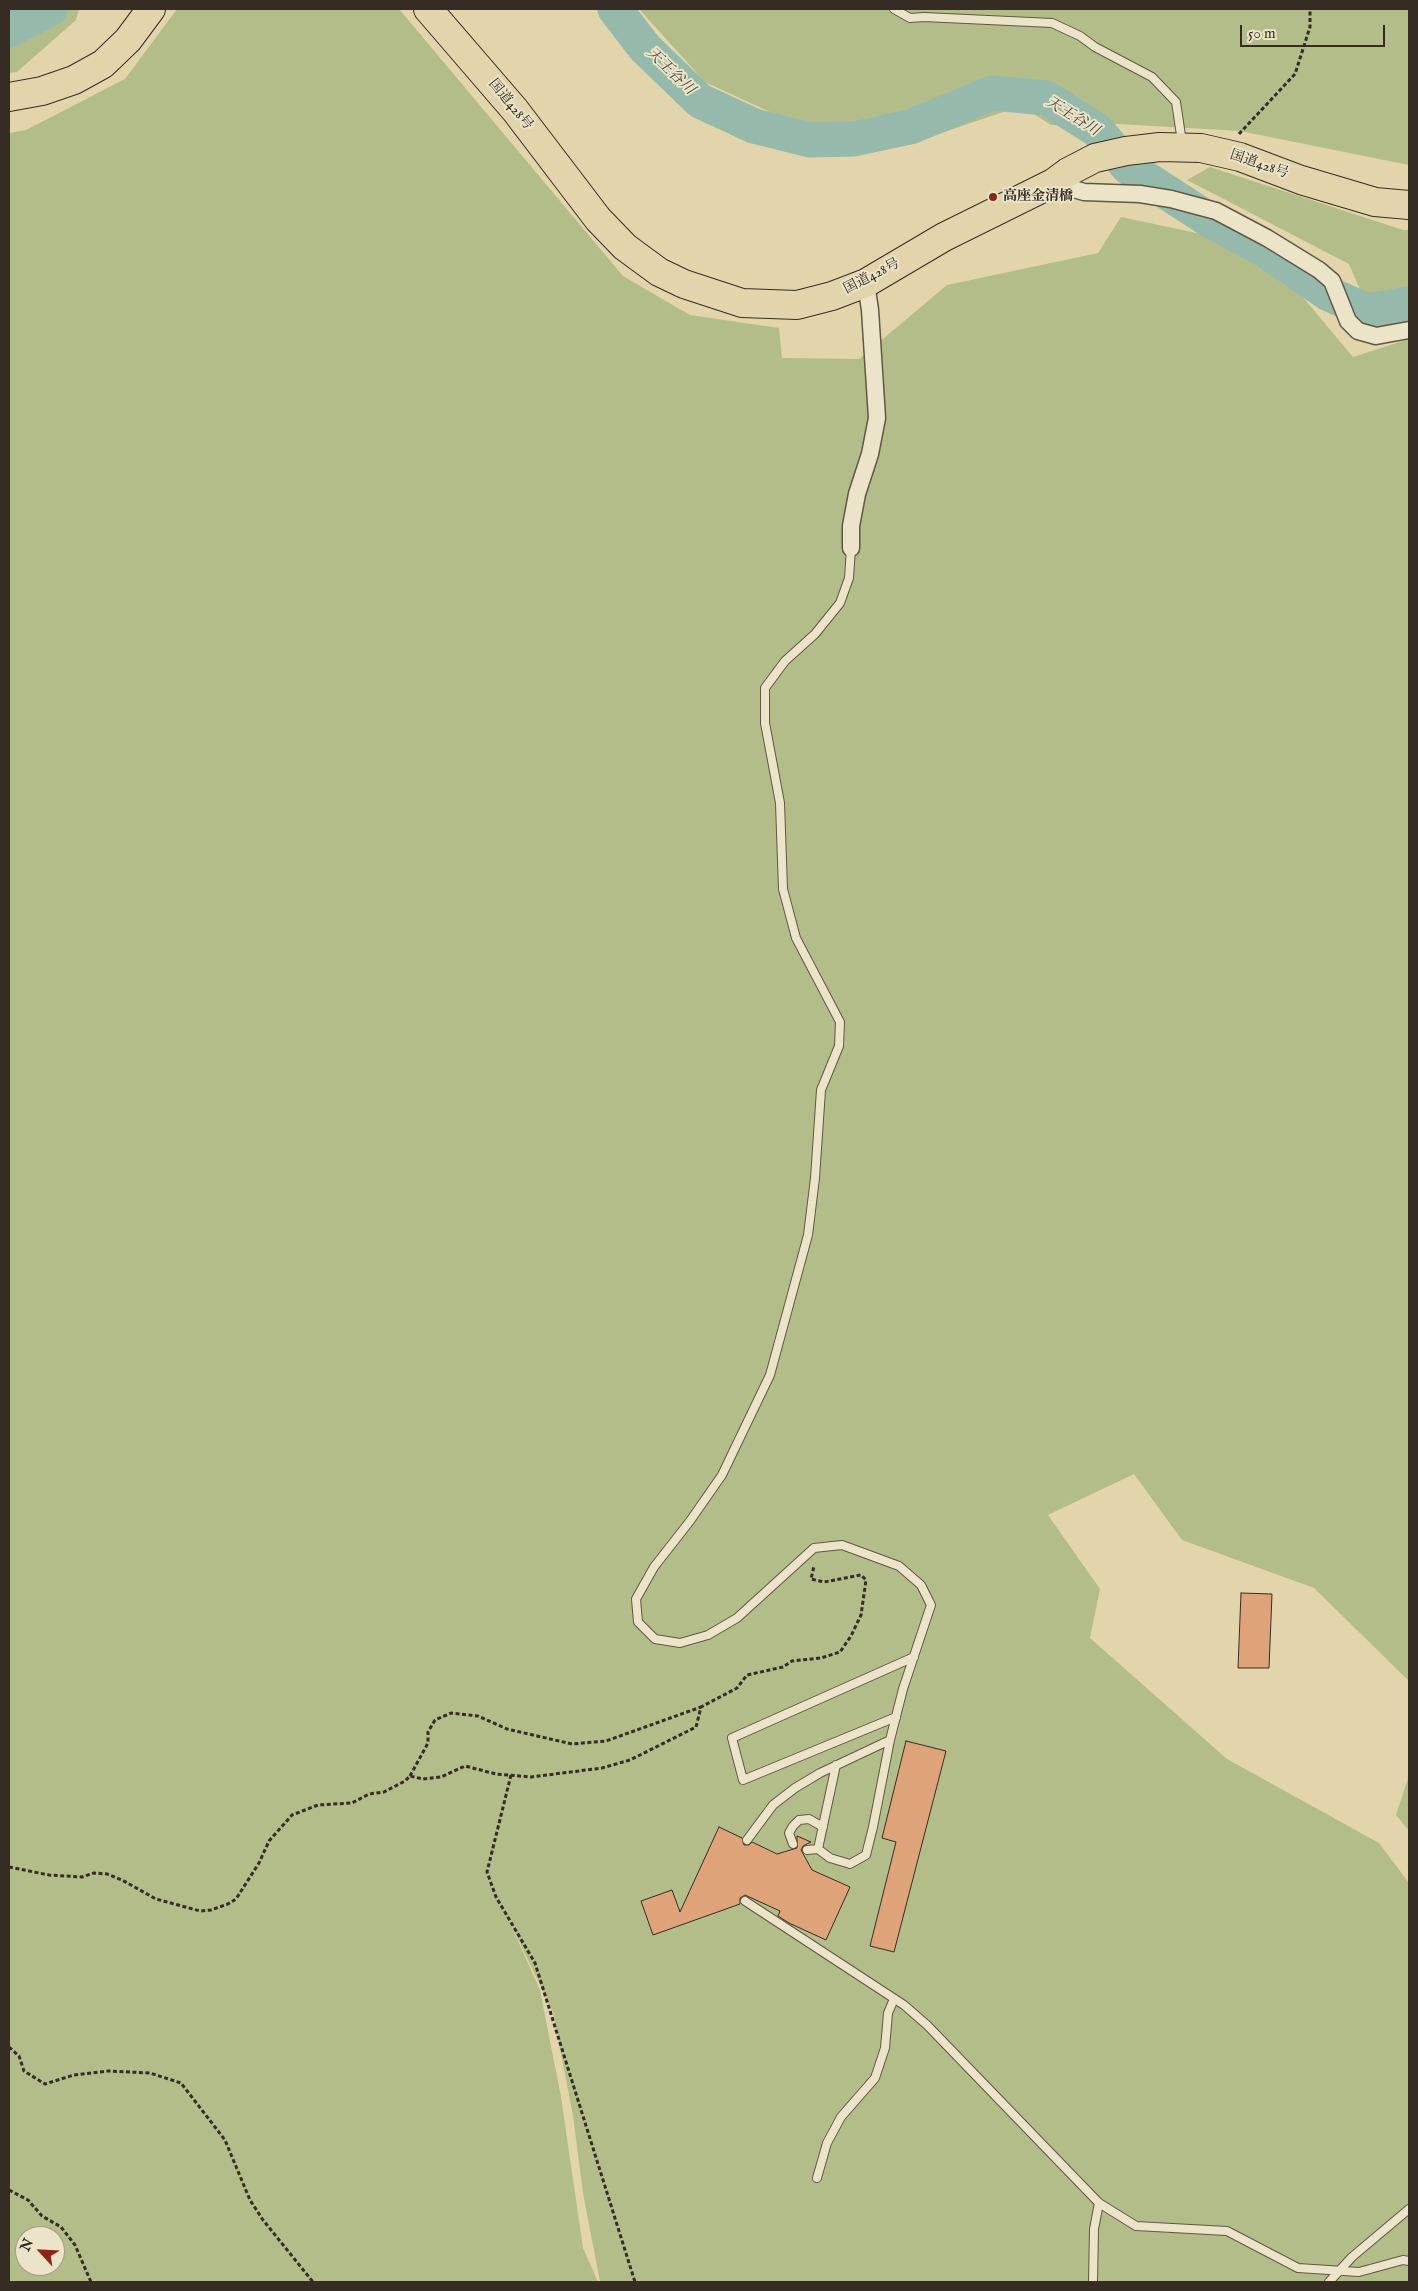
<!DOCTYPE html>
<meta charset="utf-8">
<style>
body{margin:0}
#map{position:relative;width:1418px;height:2291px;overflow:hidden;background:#e2d5ab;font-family:"IM FELL English",serif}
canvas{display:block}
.frame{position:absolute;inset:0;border:10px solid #352d23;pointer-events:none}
.north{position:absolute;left:15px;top:2226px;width:50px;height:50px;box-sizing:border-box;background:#ece4c8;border:1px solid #a39b86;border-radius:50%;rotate:295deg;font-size:14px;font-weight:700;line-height:20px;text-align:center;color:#352d23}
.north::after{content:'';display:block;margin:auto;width:18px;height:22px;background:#8f2418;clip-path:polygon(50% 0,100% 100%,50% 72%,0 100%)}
.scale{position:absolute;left:1240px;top:25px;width:145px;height:22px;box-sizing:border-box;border:2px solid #352d23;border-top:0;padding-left:6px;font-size:15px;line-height:18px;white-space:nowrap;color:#352d23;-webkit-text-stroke:4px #ece4c8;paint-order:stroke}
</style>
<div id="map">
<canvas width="1418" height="2291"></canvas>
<div class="frame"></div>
<div class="north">N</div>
<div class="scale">50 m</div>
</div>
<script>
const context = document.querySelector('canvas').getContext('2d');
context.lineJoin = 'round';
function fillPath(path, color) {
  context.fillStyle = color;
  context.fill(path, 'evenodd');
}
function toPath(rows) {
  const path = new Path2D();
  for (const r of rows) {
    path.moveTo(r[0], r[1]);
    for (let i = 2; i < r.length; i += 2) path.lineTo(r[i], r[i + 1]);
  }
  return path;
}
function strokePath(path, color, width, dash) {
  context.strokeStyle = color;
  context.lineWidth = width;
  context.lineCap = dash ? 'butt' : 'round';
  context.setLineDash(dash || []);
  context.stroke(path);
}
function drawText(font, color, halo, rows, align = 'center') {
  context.font = font + ' "IM FELL English","Noto Serif JP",serif';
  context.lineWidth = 4;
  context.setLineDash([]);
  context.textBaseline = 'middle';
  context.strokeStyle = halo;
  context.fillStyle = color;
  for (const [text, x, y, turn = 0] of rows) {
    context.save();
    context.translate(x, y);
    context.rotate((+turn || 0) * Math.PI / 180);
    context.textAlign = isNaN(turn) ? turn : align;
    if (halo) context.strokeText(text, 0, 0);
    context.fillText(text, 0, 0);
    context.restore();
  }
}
const green = toPath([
 [9,9,79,9,76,20,17,72,9,73],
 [177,9,399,9,623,276,690,315,779,328,782,358,859,359,947,285,1098,253,1121,217,1206,235,1291,283,1353,357,1409,339,1409,1681,1314,1588,1182,1540,1134,1474,1048,1515,1100,1589,1090,1638,1227,1759,1379,1843,1409,1883,1409,2282,600,2282,583,2193,573,2116,553,2012,506,1914,540,1990,561,2097,583,2248,598,2282,9,2282,9,133,26,130,125,79],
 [25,2236,55,2236,55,2266,25,2266],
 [639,9,1409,9,1409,165,1240,131,1118,124,1051,125,1021,106,906,145,796,124,705,82],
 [1210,167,1403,230,1409,230,1409,309,1364,299,1349,264,1187,180],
 [1409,1775,1409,1831,1396,1815]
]);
const river = toPath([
 [615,9,645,48,700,101,754,126,810,140,854,139,910,127,993,93,1046,98,1097,130,1128,167,1211,221,1268,252,1329,294,1367,311,1409,304],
 [9,30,50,9]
]);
const building = toPath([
 [1241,1593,1272,1594,1269,1668,1238,1668,1241,1593],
 [906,1741,946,1751,894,1952,870,1946,896,1842,882,1838,906,1741],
 [719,1827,742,1838,744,1845,749,1845,752,1842,777,1854,797,1848,797,1836,811,1842,803,1846,801,1850,812,1870,850,1887,826,1940,789,1923,778,1916,780,1911,745,1895,740,1898,740,1904,653,1935,641,1901,672,1890,680,1912,719,1827]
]);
const path = toPath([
 [1239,134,1295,74,1310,27,1310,9],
 [511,1775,487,1872,496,1897,535,1963,635,2282],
 [410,1776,428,1743,428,1732,435,1720,451,1713,478,1716,507,1729,572,1744,606,1741,701,1707],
 [9,1867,49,1875,82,1877,94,1873,107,1874,122,1880,156,1899,200,1911,211,1910,228,1904,236,1899,259,1863,269,1841,292,1815,318,1805,352,1803,369,1794,384,1792,405,1781,410,1776,423,1779,441,1777,465,1766,496,1774,531,1777,602,1768,630,1760,696,1727,701,1707,737,1688,747,1675,783,1667,792,1661,821,1658,840,1652,851,1636,861,1615,866,1580,861,1575,824,1582,811,1579,814,1566],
 [9,2047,19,2056,24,2071,45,2084,74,2075,108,2071,150,2073,181,2083,225,2140,250,2200,263,2220,313,2282],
 [9,2190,28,2200,42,2216,61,2227,75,2245,91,2282]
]);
const lane = toPath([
 [894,9,910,18,924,17,1052,23,1080,36,1095,47,1152,77,1176,102,1182,142],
 [896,1717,743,1780,732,1738,914,1657],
 [836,1765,818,1849,830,1858,850,1864,866,1855,873,1827,890,1740],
 [747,1840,773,1805,795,1788,820,1773,890,1740,903,1689,931,1605,921,1585,899,1566,842,1545,814,1548,737,1618,708,1635,680,1643,655,1639,638,1622,636,1599,654,1567,690,1521,722,1475,770,1375,808,1235,815,1178,821,1090,839,1046,840,1022,796,938,783,889,780,803,765,723,765,688,785,661,815,634,840,603,849,578,851,548],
 [793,1844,789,1833,793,1826,799,1820,809,1819,823,1827],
 [807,1850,818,1849],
 [745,1901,904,2005,927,2025,1099,2203,1136,2226,1227,2231,1298,2268,1359,2272,1403,2260,1409,2261],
 [817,2178,827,2143,841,2117,875,2078,885,2048,888,2013,894,1999],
 [1093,2282,1094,2229,1099,2203],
 [1329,2282,1352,2257,1409,2209]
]);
const street = toPath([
 [1053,183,1084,192,1140,194,1171,199,1216,211,1267,238,1319,270,1332,281,1348,321,1358,331,1376,336,1409,330],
 [851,548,851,526,857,494,870,454,877,418,870,310,866,283]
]);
const highway = toPath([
 [428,9,515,110,598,219,625,247,659,272,684,284,742,303,797,305,832,296,866,283,944,237,1053,183,1068,172,1095,158,1126,151,1160,147,1201,148,1240,157,1301,180,1375,202,1409,205],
 [9,97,42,91,74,80,103,64,128,40,151,9]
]);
const markers = [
 [993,197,5,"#8f2418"]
];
const streetNames = [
 ["国道428号",510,105,51],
 ["国道428号",1259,165,19],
 ["国道428号",872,277,-27]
];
const poiNames = [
 ["高座金清橋",1003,197]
];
const waterNames = [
 ["天王谷川",670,72,44],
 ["天王谷川",1072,117,32]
];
fillPath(green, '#b3bd89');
strokePath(river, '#95b9aa', 35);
fillPath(building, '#dfa37a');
strokePath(building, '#352d23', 1);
strokePath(lane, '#605745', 10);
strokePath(street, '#605745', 19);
strokePath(highway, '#352d23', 30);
strokePath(path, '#352d23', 3, [4, 2.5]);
strokePath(lane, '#ece4c8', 8);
strokePath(street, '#ece4c8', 16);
strokePath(highway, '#e2d5ab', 28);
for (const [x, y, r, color] of markers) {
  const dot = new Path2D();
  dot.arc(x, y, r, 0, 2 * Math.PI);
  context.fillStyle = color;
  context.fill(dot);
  strokePath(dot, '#ece4c8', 2);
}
drawText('14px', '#352d23', '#ece4c8', streetNames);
drawText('bold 14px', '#352d23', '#ece4c8', poiNames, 'left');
drawText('italic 15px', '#48493e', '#ece4c8', waterNames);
</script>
